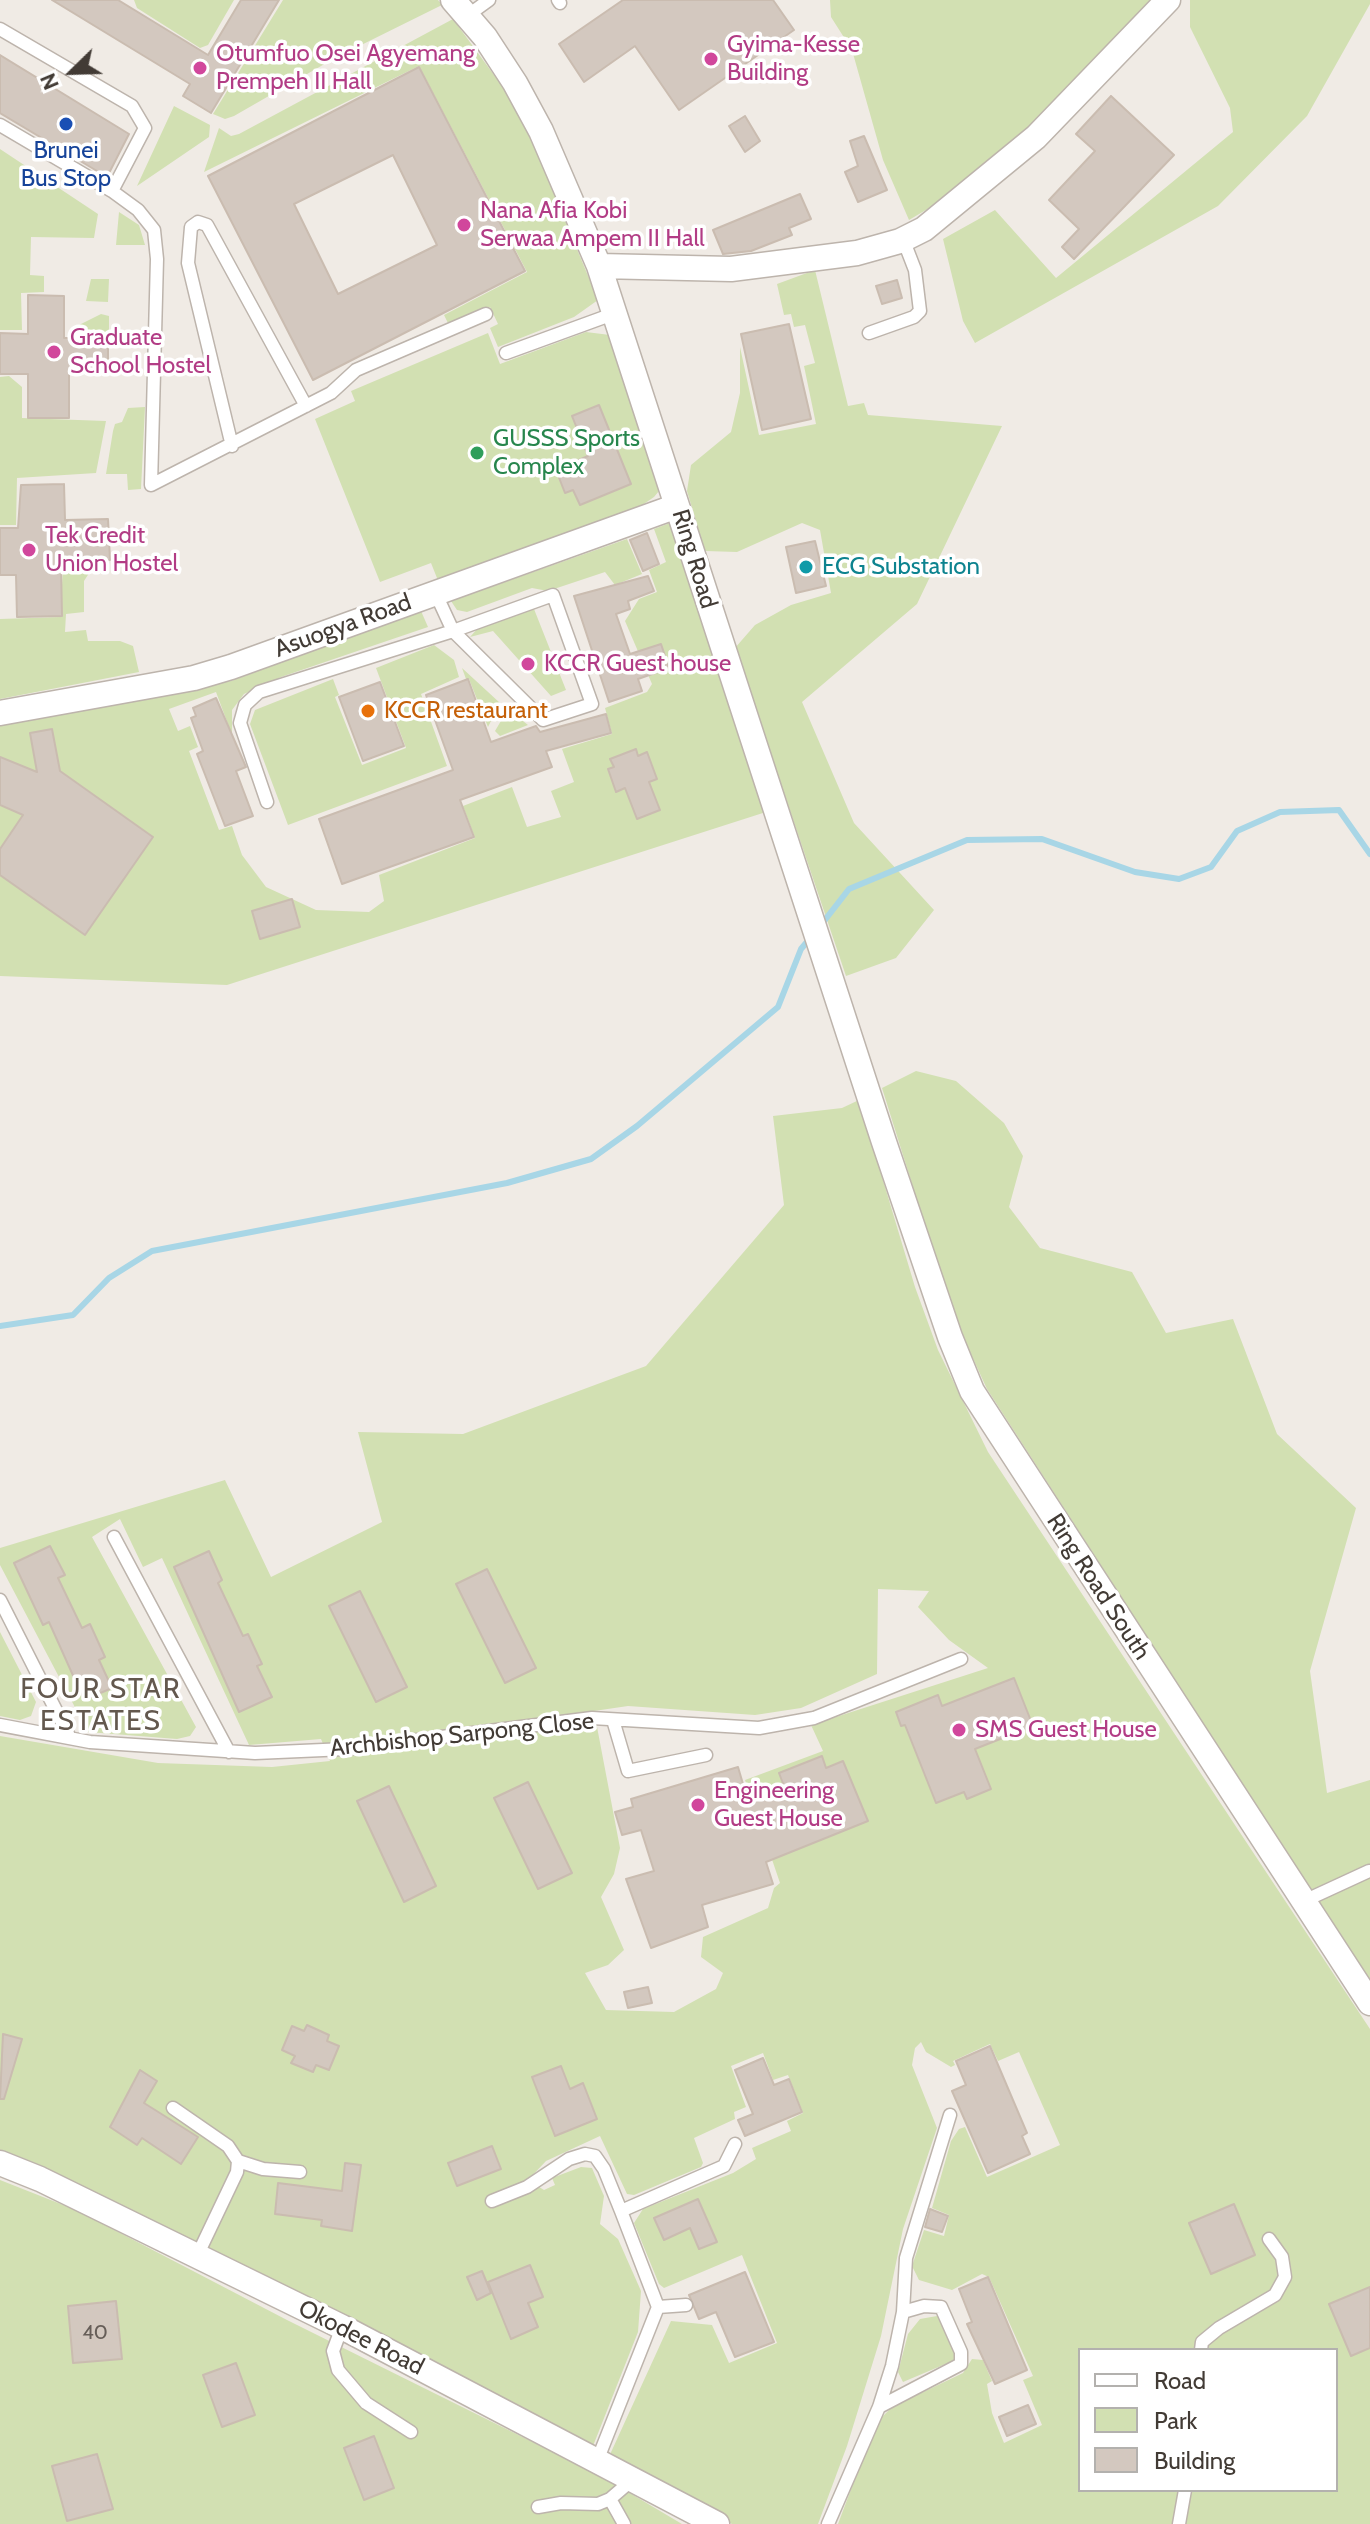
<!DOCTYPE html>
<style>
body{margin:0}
#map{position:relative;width:1370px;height:2524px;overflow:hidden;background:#f0ebe5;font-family:Cabin,sans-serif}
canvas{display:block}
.legend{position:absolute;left:1078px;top:2348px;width:260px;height:144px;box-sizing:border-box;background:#fff;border:2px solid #b3b1ae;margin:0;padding:10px 14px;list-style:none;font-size:24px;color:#423b35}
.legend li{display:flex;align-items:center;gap:16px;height:40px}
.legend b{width:40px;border:2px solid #b3b1ae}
.north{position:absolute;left:32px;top:32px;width:80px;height:80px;-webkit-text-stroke:6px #fff;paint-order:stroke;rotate:247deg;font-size:22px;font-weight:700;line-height:32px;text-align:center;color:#423b35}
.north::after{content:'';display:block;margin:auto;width:28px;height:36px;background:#423b35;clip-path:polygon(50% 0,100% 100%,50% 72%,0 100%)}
</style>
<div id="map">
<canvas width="1370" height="2524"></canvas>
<ul class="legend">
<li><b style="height:10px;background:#fff"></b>Road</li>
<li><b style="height:22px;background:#d2e0b2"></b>Park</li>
<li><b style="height:22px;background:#d3c8bf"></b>Building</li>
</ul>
<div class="north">N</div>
</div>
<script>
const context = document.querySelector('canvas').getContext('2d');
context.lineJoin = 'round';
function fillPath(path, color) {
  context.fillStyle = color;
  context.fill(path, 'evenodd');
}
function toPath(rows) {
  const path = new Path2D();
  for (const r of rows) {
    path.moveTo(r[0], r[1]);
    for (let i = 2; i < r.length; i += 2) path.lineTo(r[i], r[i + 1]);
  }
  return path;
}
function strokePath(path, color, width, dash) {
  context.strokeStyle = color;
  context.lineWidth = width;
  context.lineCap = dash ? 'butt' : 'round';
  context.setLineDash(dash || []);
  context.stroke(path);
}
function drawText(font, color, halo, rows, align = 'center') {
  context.font = font + ' Cabin,sans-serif';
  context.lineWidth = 7;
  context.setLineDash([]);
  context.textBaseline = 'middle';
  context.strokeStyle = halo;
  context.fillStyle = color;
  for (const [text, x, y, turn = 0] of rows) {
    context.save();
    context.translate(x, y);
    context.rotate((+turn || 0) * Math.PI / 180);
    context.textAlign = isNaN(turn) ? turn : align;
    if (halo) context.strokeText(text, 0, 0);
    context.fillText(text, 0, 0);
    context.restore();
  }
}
const green = toPath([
 [134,0,234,0,208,45,200,48,137,8],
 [283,0,438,0,442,5,335,58,234,116,225,119,213,114],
 [830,0,1155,0,1031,128,936,204,909,220,883,160,852,50,831,17],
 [1190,0,1370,0,1370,4,1307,116,1218,206,975,343,963,321,943,239,995,210,1056,278,1233,132,1230,108,1190,27],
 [453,19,505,90,527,128,598,300,574,317,498,347,490,328,498,324,490,307,450,327,444,315,527,272,419,66,204,172,219,128,231,136,239,134],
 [174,106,210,125,209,137,137,186],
 [0,149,98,214,94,238,31,237,30,275,44,276,44,292,21,293,22,330,0,330],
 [119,212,139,225,145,245,116,245],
 [815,270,848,406,864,403,868,415,1002,426,917,604,802,702,854,823,934,910,896,958,846,976,735,648,755,625,791,605,831,593,820,530,802,523,737,552,705,551,687,491,691,465,731,432,740,393,740,347,759,435,816,424,804,366,815,363,805,325,794,327,791,314,784,315,777,284],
 [91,279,109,279,108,302,86,301],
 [101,314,109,316,109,335,74,335,77,326],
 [586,332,610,335,659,491,654,497,638,508,439,583,431,563,380,582,315,419,355,401,351,391,488,333,500,364],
 [9,376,22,387,22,418,106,421,96,473,17,478,16,525,0,525,0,377],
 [145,407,141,489,128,490,127,474,106,474,113,431,115,424,122,422,128,408],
 [670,523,766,812,227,985,0,976,0,723,231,681,421,611,428,627,281,677,244,694,232,710,232,735,216,692,169,709,178,731,190,726,198,747,189,751,219,830,232,826,242,855,266,887,316,910,369,912,384,901,379,875,475,838,463,806,512,787,527,827,561,817,551,791,574,782,562,749,612,734,605,708,647,692,652,684,625,621,639,599,657,592,649,570,666,562,654,529],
 [627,539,642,574,615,585,605,572,548,591,532,588,467,612,457,610,451,601],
 [93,567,84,581,84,612,66,614,65,632,86,630,88,641,120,641,133,646,139,672,0,699,0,619,60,617,63,568],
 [534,609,566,690,551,696,493,631,470,637,478,628],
 [434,645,454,660,459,677,421,694,447,766,288,825,250,724,255,710,333,679,339,695,335,697,362,765,406,748,376,668],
 [462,668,500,703,488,727,469,679,466,679],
 [508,709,528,725,500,736,495,731],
 [916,1071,956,1081,1004,1123,1023,1156,1009,1207,1040,1248,1132,1272,1166,1333,1233,1319,1277,1434,1356,1508,1310,1671,1327,1793,1370,1780,1370,1982,987,1389,953,1315,882,1088],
 [859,1100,915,1287,938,1350,988,1452,1370,2029,1370,2524,838,2524,871,2436,881,2418,892,2407,963,2373,972,2359,983,2360,992,2381,987,2384,992,2413,1004,2443,1042,2425,1023,2380,1033,2376,989,2277,982,2274,952,2290,919,2280,912,2266,924,2230,944,2236,949,2215,932,2208,951,2141,959,2129,965,2127,987,2177,1060,2145,1019,2052,998,2061,990,2044,953,2061,955,2065,951,2067,926,2052,921,2042,915,2048,912,2065,937,2128,903,2229,881,2336,847,2446,818,2524,732,2524,607,2461,671,2321,712,2325,729,2363,777,2343,742,2255,664,2288,659,2284,634,2223,643,2209,733,2173,756,2159,752,2148,791,2131,787,2121,803,2113,788,2075,773,2080,763,2053,731,2066,746,2107,734,2112,735,2119,694,2138,703,2163,701,2167,634,2195,627,2194,600,2136,546,2161,528,2180,544,2190,555,2185,552,2178,581,2167,592,2168,604,2196,600,2224,618,2239,641,2291,638,2332,593,2446,0,2154,0,1736,158,1763,272,1767,330,1761,321,1739,249,1745,162,1558,143,1567,120,1519,92,1537,196,1727,190,1736,177,1739,88,1732,0,1565,0,1548,225,1480,271,1577,382,1522,358,1432,463,1434,646,1366,784,1205,773,1116,842,1108],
 [878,1589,929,1591,918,1607,949,1640,988,1668,811,1725,823,1751,745,1780,780,1883,774,1888,768,1908,703,1937,701,1957,723,1973,716,1989,674,2012,606,2010,585,1973,608,1965,624,1950,601,1897,614,1874,620,1848,594,1711,628,1706,755,1715,801,1708,877,1674],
 [1080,2350,1336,2350,1336,2490,1080,2490],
 [0,1632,36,1702,31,1716,20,1720,0,1716],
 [0,2180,76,2210,287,2320,601,2476,682,2524,0,2524],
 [937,2316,943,2320,956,2352,955,2360,903,2382,898,2372,908,2334,920,2319]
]);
const stream = toPath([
 [821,925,849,889,967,840,1042,839,1135,872,1179,879,1211,867,1237,831,1280,812,1339,810,1370,854],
 [0,1326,73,1315,109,1278,152,1251,507,1183,591,1159,637,1126,778,1007,801,949,811,937]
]);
const building = toPath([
 [52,0,118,0,208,55,241,0,279,0,211,113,183,96,190,84,52,0],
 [623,0,773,0,794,30,679,110,635,46,584,82,559,44,623,0],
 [0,55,129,134,107,177,0,113,0,55],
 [419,67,525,271,313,380,208,176,419,67],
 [393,155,437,245,338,294,294,204,393,155],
 [1111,96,1174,155,1074,259,1062,247,1079,229,1049,200,1095,151,1076,134,1111,96],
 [745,116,760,141,745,152,729,126,745,116],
 [864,136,887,190,858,202,845,172,858,166,850,141,864,136],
 [800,194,811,219,789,228,792,235,751,251,723,254,713,230,800,194],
 [897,280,902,298,882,304,876,286,897,280],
 [28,295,64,296,64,338,108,338,108,372,69,372,69,418,28,418,28,374,0,374,0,333,28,334,28,295],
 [789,324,811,419,762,430,741,334,789,324],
 [599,405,631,484,580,505,573,490,565,493,556,470,588,456,572,416,599,405],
 [64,484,65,520,108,519,110,560,61,566,62,616,17,617,16,575,0,575,0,528,18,528,21,485,64,484],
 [647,533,659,564,643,571,630,540,647,533],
 [815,541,826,586,796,593,786,547,815,541],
 [648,576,654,591,628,601,630,609,616,614,630,654,661,644,669,668,638,679,642,691,609,702,574,596,648,576],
 [468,679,491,742,536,726,540,732,606,714,611,733,546,751,552,767,460,800,474,837,342,884,319,819,453,770,426,695,468,679],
 [380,682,404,746,363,761,339,697,380,682],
 [216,698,246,767,236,771,253,816,225,826,197,754,203,751,191,718,196,716,193,708,216,698],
 [52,729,60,771,153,837,85,935,0,875,0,849,23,815,0,805,0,757,37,772,30,733,52,729],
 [636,749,638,756,647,752,657,779,649,782,660,810,637,819,625,788,616,792,608,769,614,767,610,759,636,749],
 [292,899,300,927,260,939,252,911,292,899],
 [50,1546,65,1575,58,1578,82,1628,90,1624,105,1657,99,1660,112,1688,84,1700,49,1622,43,1625,14,1563,50,1546],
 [209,1551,222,1580,218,1583,243,1636,248,1634,262,1664,257,1666,272,1697,239,1712,174,1567,209,1551],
 [487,1569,536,1668,505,1683,456,1584,487,1569],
 [360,1591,407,1687,376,1702,329,1606,360,1591],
 [1014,1678,1033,1726,975,1749,991,1789,967,1799,964,1792,936,1803,905,1725,901,1726,896,1712,938,1695,942,1706,1014,1678],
 [822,1756,826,1768,843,1761,868,1821,766,1862,773,1884,702,1905,708,1927,651,1948,626,1879,654,1871,641,1830,622,1835,615,1812,633,1807,631,1799,738,1767,748,1801,784,1786,779,1773,822,1756],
 [528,1782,572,1873,538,1889,494,1798,528,1782],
 [389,1786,436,1886,404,1902,357,1801,389,1786],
 [648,1987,652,2003,628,2008,624,1992,648,1987],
 [307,2025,329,2035,327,2041,339,2046,329,2070,316,2065,313,2072,291,2063,295,2056,282,2050,292,2026,304,2031,307,2025],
 [3,2034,22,2039,4,2099,0,2099,3,2034],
 [990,2046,1027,2133,1022,2136,1030,2154,988,2173,952,2091,966,2085,956,2061,990,2046],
 [763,2058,774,2085,789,2079,802,2112,745,2136,738,2120,753,2114,735,2070,763,2058],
 [561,2066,570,2089,583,2083,597,2119,555,2136,532,2077,561,2066],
 [140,2070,157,2081,144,2103,198,2137,181,2164,142,2138,137,2145,110,2127,140,2070],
 [492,2146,501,2169,457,2186,448,2163,492,2146],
 [345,2163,361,2165,352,2231,321,2226,322,2220,275,2214,278,2183,342,2191,345,2163],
 [698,2199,717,2242,699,2249,690,2228,664,2240,654,2218,698,2199],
 [1234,2204,1255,2255,1211,2274,1189,2223,1234,2204],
 [930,2209,948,2216,942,2232,925,2227,930,2209],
 [530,2265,543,2297,528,2303,538,2327,511,2339,488,2282,530,2265],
 [482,2271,491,2293,477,2300,467,2277,482,2271],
 [745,2272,774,2342,735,2357,716,2312,699,2319,689,2295,745,2272],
 [988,2277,1027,2370,995,2384,967,2324,972,2322,959,2289,988,2277],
 [1370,2287,1370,2348,1351,2356,1329,2304,1370,2287],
 [116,2301,122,2359,73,2363,68,2306,116,2301],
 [236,2363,255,2415,222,2427,203,2375,236,2363],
 [1028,2405,1036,2424,1007,2436,999,2417,1028,2405],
 [374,2436,394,2488,364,2500,344,2448,374,2436],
 [97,2454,113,2509,67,2521,52,2466,97,2454]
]);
const service = toPath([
 [558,0,560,3],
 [467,16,489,0],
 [0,29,132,106,145,128,112,191],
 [0,125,112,191,138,210,154,230,157,259,151,485,331,393,356,370,486,314],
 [869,333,914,317,920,311,915,270,903,239],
 [506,353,613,314],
 [232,446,188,263,191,227,198,222,207,225,306,406],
 [553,595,592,704,543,720,453,631,553,595],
 [267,802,240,723,245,705,259,692,453,631,435,592],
 [114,1537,229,1752],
 [0,1600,70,1738],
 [613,1720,628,1771,706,1755],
 [0,1725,90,1742,255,1753,346,1749,592,1718,759,1728,814,1718,961,1659],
 [1304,1901,1369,1871],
 [173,2108,228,2146,238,2161,237,2172,197,2256],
 [238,2161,263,2169,300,2172],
 [492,2201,527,2187,569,2159,585,2154,595,2156,604,2169,621,2211,658,2307,597,2461],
 [621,2211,724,2166,735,2144],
 [658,2307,686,2305],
 [342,2327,333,2351,338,2370,366,2403,411,2432],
 [1201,2350,1202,2342,1219,2328,1275,2295,1285,2277,1282,2257,1269,2239],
 [879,2407,961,2364,961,2352,941,2307,924,2306,903,2312],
 [610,2499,624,2524],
 [538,2507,561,2503,598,2504,610,2499,632,2480],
 [828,2524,879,2407,892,2366,903,2312,906,2258,950,2115],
 [1179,2524,1185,2490]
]);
const minor = toPath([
 [453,0,485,37,515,83,541,131,599,266,884,1142,950,1337,972,1391,1370,2003],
 [599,266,731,269,857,253,900,241,924,229,1036,137,1168,0],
 [0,713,194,678,231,667,677,506],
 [0,2163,40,2179,342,2327,717,2524]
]);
const markers = [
 [711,59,8,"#d1479c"],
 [200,68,8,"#d1479c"],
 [66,124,8,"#1a4fb4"],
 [464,225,8,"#d1479c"],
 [54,352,8,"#d1479c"],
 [477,453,8,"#2e9e5b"],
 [29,550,8,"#d1479c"],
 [806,567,8,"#0f9aa8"],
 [528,664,8,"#d1479c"],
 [368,711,8,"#e8710a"],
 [959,1730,8,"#d1479c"],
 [698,1805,8,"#d1479c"]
];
const numberNames = [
 ["40",95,2333]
];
const hotelNames = [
 ["Gyima-Kesse",727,45],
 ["Building",727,73],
 ["Otumfuo Osei Agyemang",216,54],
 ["Prempeh II Hall",216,82],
 ["Nana Afia Kobi",480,211],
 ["Serwaa Ampem II Hall",480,239],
 ["Graduate",70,338],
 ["School Hostel",70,366],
 ["Tek Credit",45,536],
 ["Union Hostel",45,564],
 ["KCCR Guest house",544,664],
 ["SMS Guest House",975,1730],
 ["Engineering",714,1791],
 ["Guest House",714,1819]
];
const transitNames = [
 ["Brunei",66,151],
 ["Bus Stop",66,179]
];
const leisureNames = [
 ["GUSSS Sports",493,439],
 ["Complex",493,467]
];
const streetNames = [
 ["Ring Road",694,559,73],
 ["Asuogya Road",343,626,-20],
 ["Ring Road South",1098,1587,57],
 ["Archbishop Sarpong Close",462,1735,-6],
 ["Okodee Road",361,2338,27]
];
const cultureNames = [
 ["ECG Substation",822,567]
];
const foodNames = [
 ["KCCR restaurant",384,711]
];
const quarterNames = [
 ["FOUR STAR",101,1690],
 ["ESTATES",101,1722]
];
fillPath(green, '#d2e0b2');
strokePath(stream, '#a8d6e6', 6);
fillPath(building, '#d3c8bf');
strokePath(building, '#cabcb0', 2);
strokePath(service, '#bdb4ac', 15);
strokePath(minor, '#bdb4ac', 27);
strokePath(service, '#fff', 12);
strokePath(minor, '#fff', 24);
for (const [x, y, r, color] of markers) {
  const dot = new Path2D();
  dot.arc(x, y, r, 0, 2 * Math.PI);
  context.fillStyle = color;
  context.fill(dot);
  strokePath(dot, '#fff', 3);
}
drawText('20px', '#665e58', null, numberNames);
drawText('24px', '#b23c85', '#fff', hotelNames, 'left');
drawText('24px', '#164399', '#fff', transitNames);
drawText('24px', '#27864d', '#fff', leisureNames, 'left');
drawText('24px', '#423b35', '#fff', streetNames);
drawText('24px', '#0d838f', '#fff', cultureNames, 'left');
drawText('24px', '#c56008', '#fff', foodNames, 'left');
context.letterSpacing = '2px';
drawText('28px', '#63584e', '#fff', quarterNames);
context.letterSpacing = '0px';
</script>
